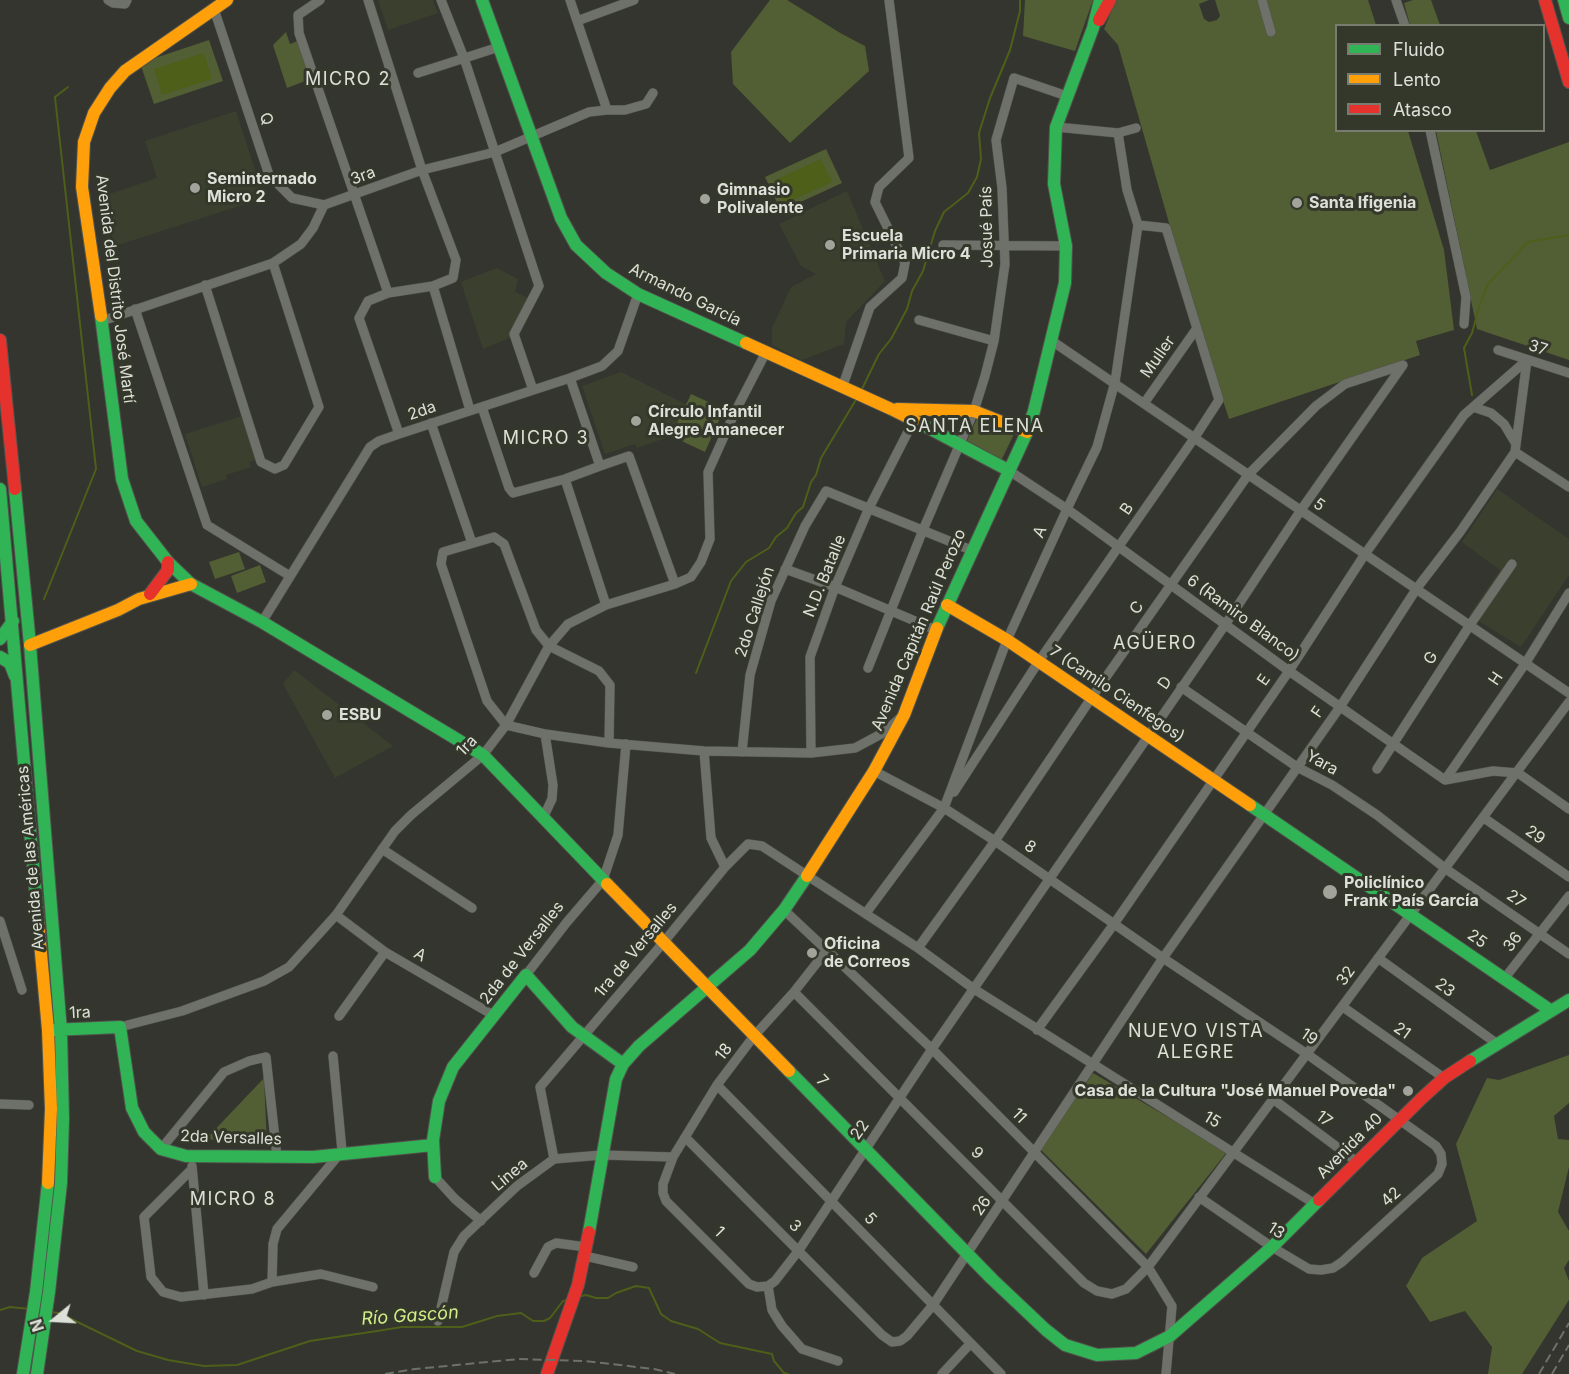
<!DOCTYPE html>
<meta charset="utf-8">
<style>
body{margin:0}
#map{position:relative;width:1569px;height:1374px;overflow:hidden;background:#33352e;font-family:Inter,sans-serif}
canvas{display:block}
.legend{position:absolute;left:1335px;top:24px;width:210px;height:108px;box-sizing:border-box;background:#34382b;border:2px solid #787b70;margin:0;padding:8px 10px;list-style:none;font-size:18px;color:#dde0d8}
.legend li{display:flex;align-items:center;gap:12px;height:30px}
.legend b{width:30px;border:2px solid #787b70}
.north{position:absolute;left:24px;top:1290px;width:60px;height:60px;-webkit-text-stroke:4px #34382b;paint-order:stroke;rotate:252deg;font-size:16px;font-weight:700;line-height:24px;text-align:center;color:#dde0d8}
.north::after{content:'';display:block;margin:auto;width:21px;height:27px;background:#dde0d8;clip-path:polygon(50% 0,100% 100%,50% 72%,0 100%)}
</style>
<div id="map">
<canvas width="1569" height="1374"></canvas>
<ul class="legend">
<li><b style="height:8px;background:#30b455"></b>Fluido</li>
<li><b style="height:8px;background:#ff9f0a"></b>Lento</li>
<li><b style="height:8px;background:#e5322d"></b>Atasco</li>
</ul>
<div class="north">N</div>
</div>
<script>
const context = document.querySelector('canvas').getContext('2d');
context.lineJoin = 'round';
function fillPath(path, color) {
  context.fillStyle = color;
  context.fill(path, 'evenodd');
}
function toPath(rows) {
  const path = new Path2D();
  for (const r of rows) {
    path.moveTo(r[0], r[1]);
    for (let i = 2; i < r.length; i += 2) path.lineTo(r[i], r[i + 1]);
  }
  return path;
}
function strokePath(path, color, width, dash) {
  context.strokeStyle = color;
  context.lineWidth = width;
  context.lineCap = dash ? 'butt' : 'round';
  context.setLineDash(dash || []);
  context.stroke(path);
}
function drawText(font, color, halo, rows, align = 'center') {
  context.font = font + ' Inter,sans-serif';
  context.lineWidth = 6;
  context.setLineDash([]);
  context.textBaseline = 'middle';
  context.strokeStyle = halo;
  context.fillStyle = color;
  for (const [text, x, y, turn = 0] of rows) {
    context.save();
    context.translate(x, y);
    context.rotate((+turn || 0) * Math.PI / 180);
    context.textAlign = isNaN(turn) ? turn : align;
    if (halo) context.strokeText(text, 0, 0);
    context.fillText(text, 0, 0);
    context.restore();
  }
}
const built = toPath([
 [378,0,433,0,438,13,388,30],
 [236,111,264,198,115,246,100,197,157,178,145,141],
 [847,191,885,281,846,322,844,344,802,360,772,345,772,328,791,287,816,274,801,266,779,224],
 [497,268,518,279,515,292,532,300,514,336,483,349,461,282],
 [621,372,687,405,671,436,637,448,635,444,605,454,582,386],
 [242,416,256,460,249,462,251,467,226,475,227,479,202,487,185,434],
 [1497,489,1569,539,1569,575,1521,647,1469,615,1500,570,1462,542],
 [294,670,393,746,335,778,283,684]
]);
const green = toPath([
 [770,0,787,0,842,34,865,46,869,71,790,143,733,84,731,52],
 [1025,0,1093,0,1075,51,1023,36],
 [1116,0,1209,0,1199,4,1204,19,1209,22,1217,20,1220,16,1215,0,1368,0,1376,25,1336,26,1336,130,1408,131,1444,250,1454,330,1416,341,1420,355,1229,419,1198,324,1118,45,1104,29],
 [1413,0,1431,0,1440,25,1410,25,1404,3],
 [286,32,290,44,300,40,313,78,287,88,273,45],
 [209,40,223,81,154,104,140,63],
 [1436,131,1476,131,1490,170,1569,142,1569,360,1477,329],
 [826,149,842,183,781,211,765,177],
 [691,394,724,409,705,452,671,436],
 [978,416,1014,434,1001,461,967,441],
 [239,552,245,569,215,579,209,562],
 [260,565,266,582,237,593,231,576],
 [1569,1055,1569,1103,1554,1116,1558,1139,1569,1140,1569,1167,1558,1212,1569,1231,1569,1260,1564,1268,1569,1281,1569,1300,1522,1374,1488,1374,1492,1347,1465,1311,1430,1322,1406,1286,1422,1258,1477,1221,1456,1144,1487,1078,1499,1080],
 [1093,1073,1227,1152,1146,1254,1040,1149],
 [264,1078,267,1145,206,1139]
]);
const water = toPath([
 [204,53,212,79,162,95,154,69],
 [821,159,832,182,784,204,773,181]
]);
const stream = toPath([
 [861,391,879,354,891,339,907,309,912,291,923,271,935,231,944,212,968,193,977,177,981,159,979,133,990,98,1010,50,1020,11,1020,0],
 [1472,395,1464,348,1472,333,1480,304,1488,284,1528,242,1569,235],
 [44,599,96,469,55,97,68,87],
 [696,673,731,581,746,562,769,548,776,537,787,528,796,513,803,507,811,482,816,475,821,458,857,398],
 [578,1297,586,1295,596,1298,608,1298,616,1293,636,1286,649,1288,661,1314,671,1321,698,1329,720,1343,772,1354,774,1361,784,1373,788,1374],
 [0,1310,10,1307,30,1309],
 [50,1312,59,1313,137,1351,168,1360,204,1366,237,1365,310,1341,377,1331,402,1327,462,1327,497,1316,521,1313,533,1321,544,1321,550,1318,563,1301,567,1300]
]);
const street = toPath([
 [108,0,113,3,125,4,127,0],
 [320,0,298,15,299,33,388,293],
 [368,0,422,170,456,260,453,278,433,286,388,293,368,301,359,318,399,434],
 [441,0,464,58,539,286,514,334,533,390],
 [570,0,607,110],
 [1262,0,1271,32],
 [1396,0,1405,26],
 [214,9,269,175,292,198,324,205],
 [577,21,634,0],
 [418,73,499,47],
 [1056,127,1118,133,1136,128],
 [1430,130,1466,297,1464,324],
 [943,245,1066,246],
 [205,285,261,462,275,469,284,465,319,407,273,263],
 [433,286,470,410],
 [135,309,207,525,290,576],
 [919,320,994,341],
 [102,321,273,263,301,244,313,228,324,205,422,170,495,152,589,112,607,110,625,110,646,104,653,93],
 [1052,341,1569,693],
 [1498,350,1569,373],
 [842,388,870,307,902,278,905,263,875,202,879,187,909,158,889,0],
 [1145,402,1197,328],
 [482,407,509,488,513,493,565,479,600,466,570,378],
 [1473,407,1491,413,1504,424,1516,444],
 [431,423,472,543],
 [1515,452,1569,487],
 [600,466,629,456,675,584],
 [1008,470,1067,509,1289,671,1445,780,1493,771,1518,773,1569,809],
 [565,479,606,605],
 [785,569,835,587,936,630],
 [262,622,370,447,379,441,399,434,570,378,602,366,618,351,638,294],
 [868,668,923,530,974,411,985,376,994,341,1005,264,1002,188,996,140,1014,78,1067,96],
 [1181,687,1297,767,1332,785,1377,815,1446,869,1569,954],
 [609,743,610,685,599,671,549,646,536,630,504,544,494,537,443,552,441,564,487,701,506,725,545,734,609,743,704,751,811,753,855,748,883,733,900,718],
 [704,751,711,838,725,867],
 [742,752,750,675,771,601,805,526,826,491,971,550],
 [811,753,810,657,835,587,869,508,914,420],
 [1377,769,1470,625,1512,564],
 [874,771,944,808,995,841,1163,958,1307,1054,1436,1146,1441,1154,1442,1164,1438,1174,1342,1262,1333,1268,1321,1270,1309,1269,1272,1247,1199,1197],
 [1445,780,1525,664,1569,593],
 [954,792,1039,661,1195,437,1219,400,1166,228,1138,225],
 [543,818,552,799,553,785,545,734],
 [1484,818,1569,877],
 [382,849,472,908],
 [784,910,932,1049,1148,1267,1172,1306,1166,1374],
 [866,913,944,808,1007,640,1067,509,1097,447,1115,382,1138,225,1127,190,1118,133],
 [336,915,385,952,493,1015],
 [0,921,22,990],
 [918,948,995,841,1092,697,1248,475,1316,406,1345,384,1403,365],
 [827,950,794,992,754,1036,717,1085,673,1157,663,1184,663,1193,666,1201,749,1284,757,1287,768,1286,775,1281,799,1250,932,1049,1225,625,1301,510,1403,365],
 [1378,958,1496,1043],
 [526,975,567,922,603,880,618,835,626,744],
 [1504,979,1569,896],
 [794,992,1084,1283,1097,1291,1112,1294,1126,1289,1148,1267,1569,702],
 [1343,1007,1444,1078],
 [339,1016,385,952],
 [120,1027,182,1011,264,981,289,967,336,915,395,831,411,815,483,755,506,725,549,646,568,624,606,605,675,584,691,577,701,562,710,539,708,472,735,412,766,352],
 [1037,1030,1114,924,1289,671,1365,554,1464,415,1527,360],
 [717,1085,1001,1374],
 [1273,1099,1357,1162],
 [0,1104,29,1105],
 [686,1138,882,1335,892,1342,900,1341,907,1336,933,1305,1163,958,1340,707,1417,588,1460,532,1515,452,1527,360],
 [161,1149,224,1072,249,1061,266,1057,277,1157],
 [554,1159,540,1087,663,943,725,867,748,844,762,846,918,948,974,989,1315,1204],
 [192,1166,204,1295],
 [192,1169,144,1217,151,1277,163,1292,181,1297,252,1289,272,1282,273,1244,277,1229,342,1151,333,1056],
 [435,1177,455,1199,481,1221],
 [585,1256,633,1267],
 [534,1273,548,1247,556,1243,586,1247],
 [272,1282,321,1274,373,1287],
 [768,1286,772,1310,782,1326,802,1349,838,1361],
 [438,1321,454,1252,464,1236,517,1186,554,1159,602,1155,673,1157],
 [942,1374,970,1344]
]);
const fast = toPath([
 [482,0,561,218,576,245,606,273,638,294,746,343],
 [1564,0,1569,18],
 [101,316,122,479,136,521,168,562,191,584,262,622,483,755,607,884],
 [923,425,1008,470],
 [0,489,38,921],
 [15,489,30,645,61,1031,63,1119,61,1183,49,1292,37,1374],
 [937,628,1027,432,1034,411,1065,283,1066,246,1054,184,1056,127,1093,28,1100,0],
 [0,639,13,621],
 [0,657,10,663,15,676],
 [1250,805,1550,1010],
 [51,1030,120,1027,132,1108,144,1132,161,1149,186,1156,313,1157,433,1145],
 [1470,1061,1569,1000],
 [789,1071,992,1279,1046,1330,1065,1345,1097,1355,1136,1353,1170,1336,1272,1247,1319,1200],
 [435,1177,433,1140,439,1101,453,1067,526,975,572,1027,623,1064],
 [589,1232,616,1079,623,1064,639,1046,750,950,784,910,807,876],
 [23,1374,36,1292,48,1183]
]);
const slow = toPath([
 [101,316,82,187,84,142,94,113,110,88,125,71,227,0],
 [746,343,891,409,923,425],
 [897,409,974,411,1027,432],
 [947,605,1007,640,1250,805],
 [30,645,118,610,139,599,191,584],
 [807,876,874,771,904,715,937,628],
 [607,884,789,1071],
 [38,921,48,1030,51,1109,48,1183]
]);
const jam = toPath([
 [1545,0,1569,82],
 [1099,20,1110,0],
 [0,340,15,489],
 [150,594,168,570,168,562],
 [1319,1200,1422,1098,1444,1078,1470,1061],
 [547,1374,578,1285,589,1232]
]);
const rail = toPath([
 [385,1374,415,1369,519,1359,585,1361,654,1369,675,1374],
 [1539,1374,1569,1323],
 [1552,1374,1569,1345]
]);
const markers = [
 [195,188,6,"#a2a49c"],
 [705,199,6,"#a2a49c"],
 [1297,203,6,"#a2a49c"],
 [830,245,6,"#a2a49c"],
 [636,421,6,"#a2a49c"],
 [327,715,6,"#a2a49c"],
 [1330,892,8,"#a2a49c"],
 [812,953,6,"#a2a49c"],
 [1408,1091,6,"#a2a49c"]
];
const streetNames = [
 ["Q",266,119,71],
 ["3ra",363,176,-20],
 ["Josué País",987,227,-91],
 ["Avenida del Distrito José Martí",115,289,83],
 ["Armando García",685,295,26],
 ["37",1538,348,17],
 ["Muller",1158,357,-55],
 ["2da",422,411,-19],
 ["5",1319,505,34],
 ["B",1127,509,-55],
 ["A",1040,532,-66],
 ["N.D. Batalle",825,576,-68],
 ["C",1137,608,-55],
 ["2do Callejón",755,612,-72],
 ["6 (Ramiro Blanco)",1243,618,36],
 ["Avenida Capitán Raúl Perozo",919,630,-67],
 ["G",1431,658,-57],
 ["H",1496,679,-56],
 ["E",1264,680,-55],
 ["D",1165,683,-55],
 ["7 (Camilo Cienfegos)",1117,694,34],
 ["F",1318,712,-55],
 ["1ra",467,746,-46],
 ["Yara",1322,763,29],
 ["29",1535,835,35],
 ["8",1030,847,34],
 ["Avenida de las Américas",31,858,-95],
 ["27",1516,899,34],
 ["25",1477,939,35],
 ["36",1513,942,-52],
 ["1ra de Versalles",636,950,-50],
 ["2da de Versalles",522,953,-52],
 ["A",420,955,30],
 ["32",1346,976,-55],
 ["23",1445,988,36],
 ["1ra",80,1013,-3],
 ["21",1402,1031,35],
 ["19",1309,1037,34],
 ["18",724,1052,-52],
 ["7",822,1081,45],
 ["11",1019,1116,45],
 ["17",1324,1119,37],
 ["15",1212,1120,31],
 ["22",860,1130,-55],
 ["2da Versalles",231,1138,2],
 ["Avenida 40",1350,1146,-45],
 ["9",977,1153,45],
 ["Linea",510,1175,-40],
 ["42",1391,1197,-42],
 ["26",982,1206,-56],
 ["5",870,1219,46],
 ["3",795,1226,45],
 ["13",1276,1231,33],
 ["1",719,1232,45]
];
const poiNames = [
 ["Seminternado",207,179],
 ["Micro 2",207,197],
 ["Gimnasio",717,190],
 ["Polivalente",717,208],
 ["Santa Ifigenia",1309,203],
 ["Escuela",842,236],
 ["Primaria Micro 4",842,254],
 ["Círculo Infantil",648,412],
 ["Alegre Amanecer",648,430],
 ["ESBU",339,715],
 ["Policlínico",1344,883],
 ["Frank País García",1344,901],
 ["Oficina",824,944],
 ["de Correos",824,962],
 ["Casa de la Cultura \"José Manuel Poveda\"",1396,1091,"right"]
];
const neighbourhoodNames = [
 ["MICRO 2",348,80],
 ["SANTA ELENA",975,427],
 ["MICRO 3",546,439],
 ["AGÜERO",1155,644],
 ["NUEVO VISTA",1196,1032],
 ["ALEGRE",1196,1053],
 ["MICRO 8",233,1200]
];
const waterNames = [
 ["Río Gascón",410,1316,-4]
];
fillPath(built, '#3b402e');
fillPath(green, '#525e34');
fillPath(water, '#4e5f1a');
strokePath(stream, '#4e5f1a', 2);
strokePath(street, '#51534d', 10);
strokePath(fast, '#51534d', 14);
strokePath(slow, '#51534d', 14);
strokePath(jam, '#51534d', 14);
strokePath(street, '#6e706a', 9);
strokePath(fast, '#30b455', 12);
strokePath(slow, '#ff9f0a', 12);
strokePath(jam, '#e5322d', 12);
strokePath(rail, '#6e706a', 2, [9, 4.5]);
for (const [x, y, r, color] of markers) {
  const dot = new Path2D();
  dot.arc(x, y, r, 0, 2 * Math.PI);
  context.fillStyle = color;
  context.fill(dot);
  strokePath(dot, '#34382b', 2);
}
drawText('16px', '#dde0d8', '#34382b', streetNames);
drawText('bold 16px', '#dde0d8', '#34382b', poiNames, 'left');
context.letterSpacing = '1.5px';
drawText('18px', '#dde0d8', '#34382b', neighbourhoodNames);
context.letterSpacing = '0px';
drawText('italic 18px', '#d1ed89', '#34382b', waterNames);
</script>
